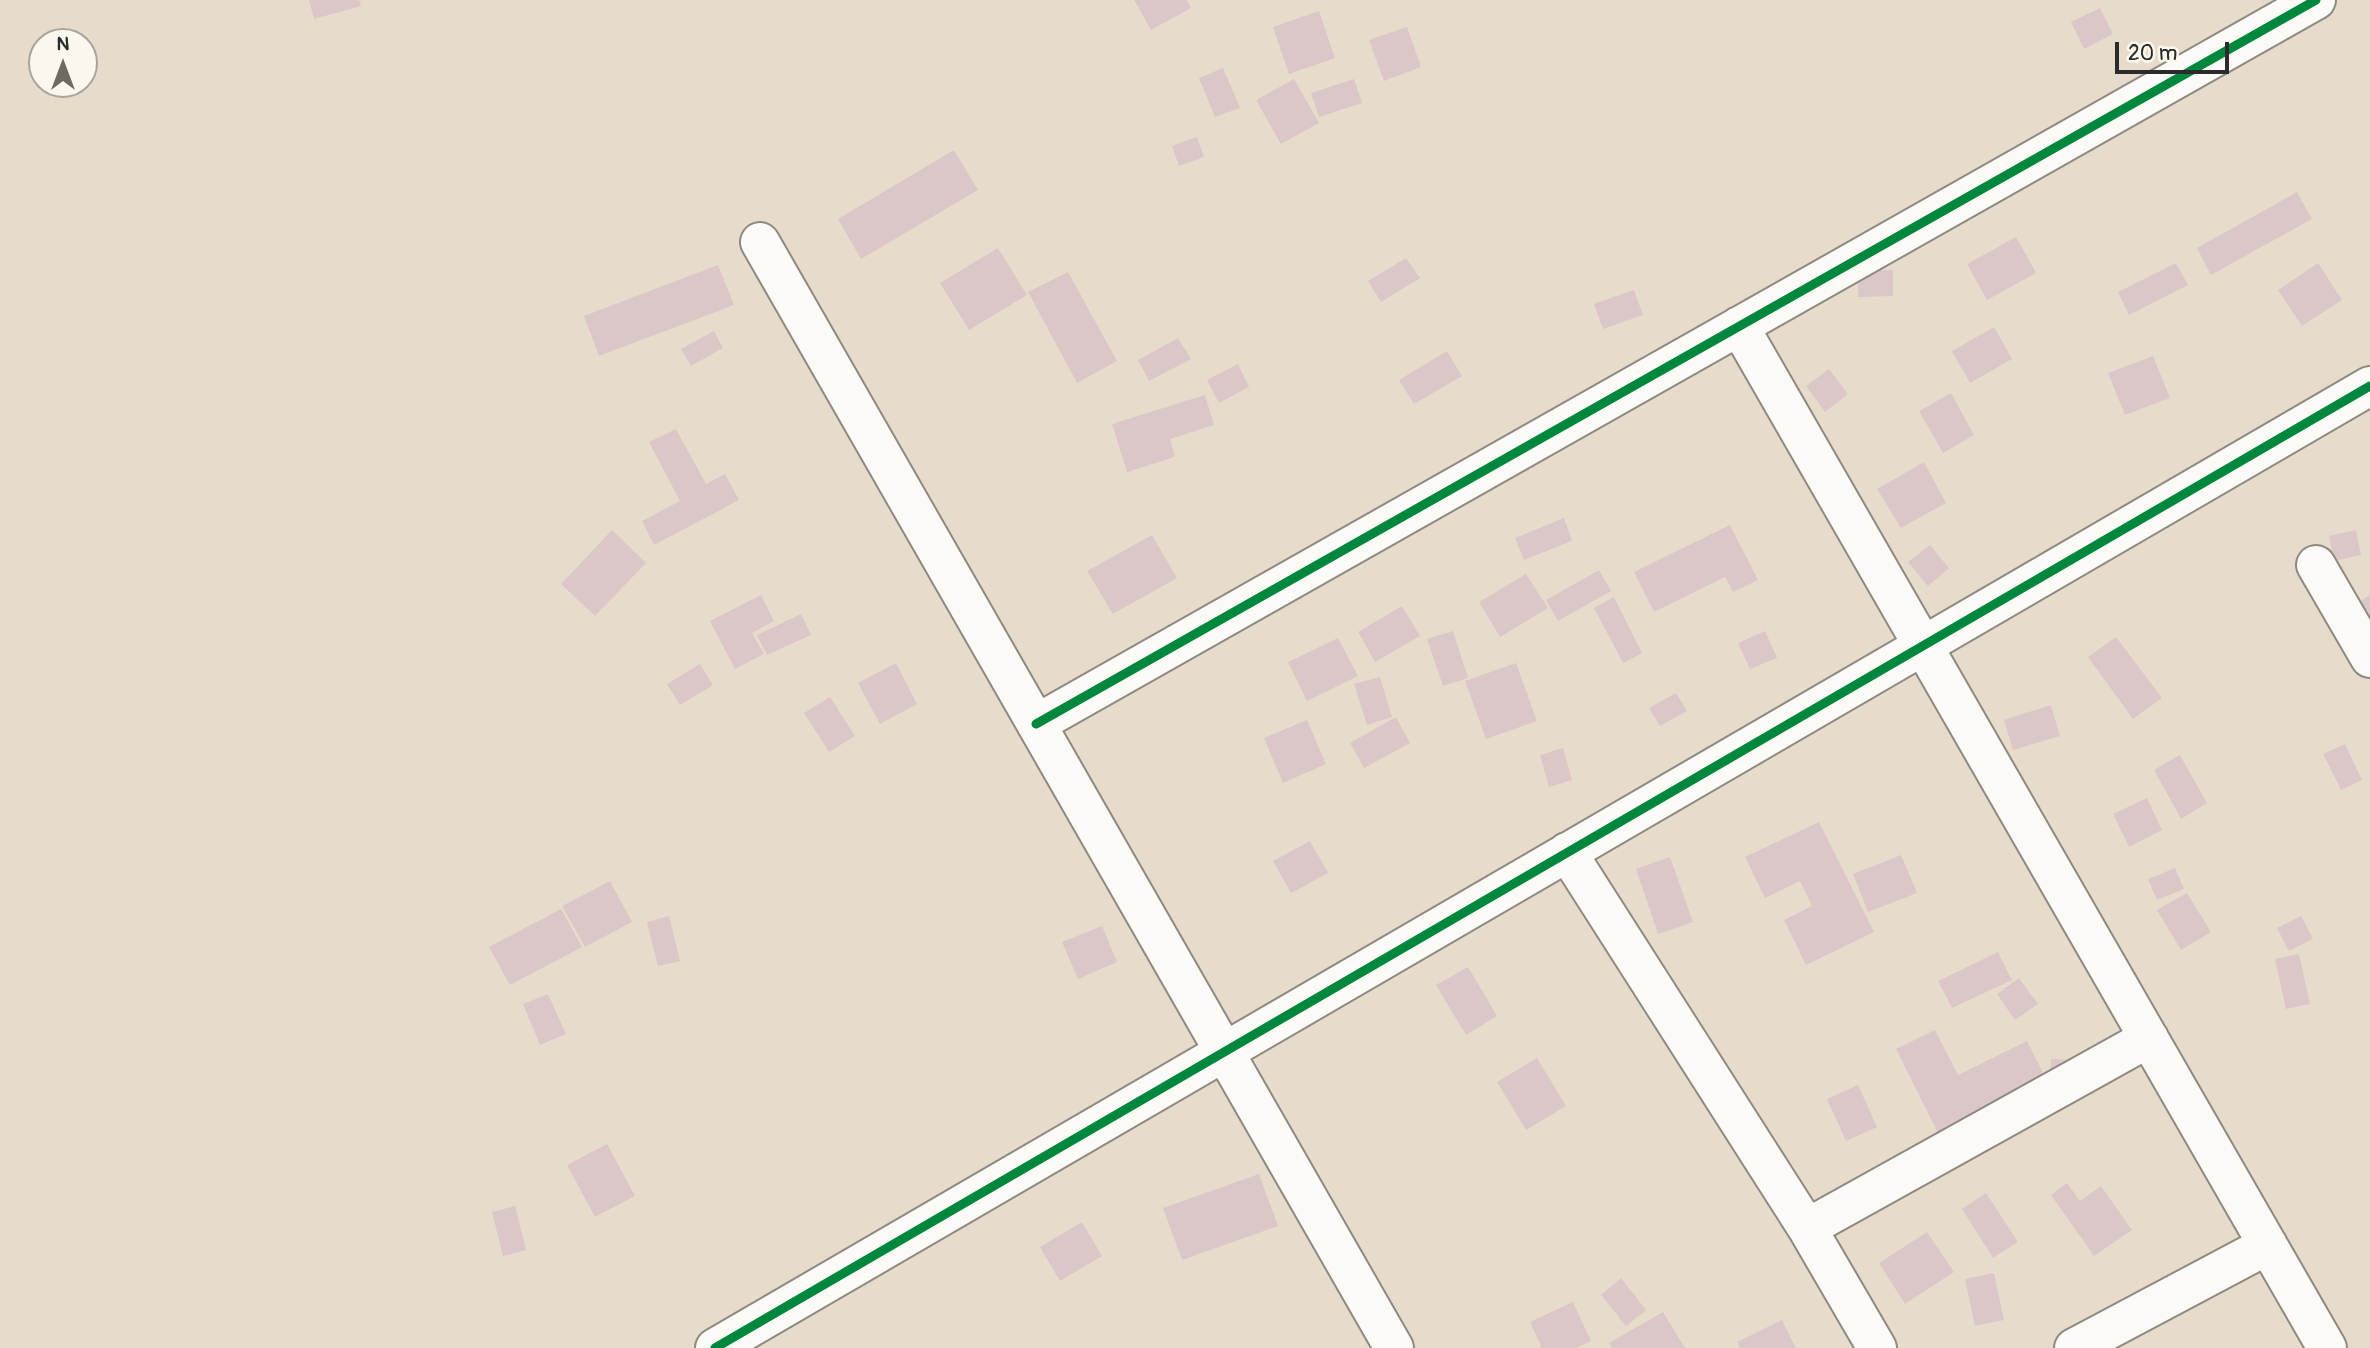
<!DOCTYPE html>
<style>
body{margin:0}
#map{position:relative;width:2370px;height:1348px;overflow:hidden;background:#e7dccc;font-family:Pangolin,sans-serif}
canvas{display:block}
.north{position:absolute;left:28px;top:28px;width:70px;height:70px;box-sizing:border-box;background:#fbf7ec;border:2px solid #a8a59f;border-radius:50%;rotate:0deg;font-size:19px;font-weight:700;line-height:28px;text-align:center;color:#2b2b2b}
.north::after{content:'';display:block;margin:auto;width:24px;height:32px;background:#6d6963;clip-path:polygon(50% 0,100% 100%,50% 72%,0 100%)}
.scale{position:absolute;left:2115px;top:42px;width:114px;height:32px;box-sizing:border-box;border:4px solid #2b2b2b;border-top:0;padding-left:9px;font-size:21px;line-height:24px;white-space:nowrap;color:#2b2b2b;-webkit-text-stroke:5px #fbf7ec;paint-order:stroke}
</style>
<div id="map">
<canvas width="2370" height="1348"></canvas>
<div class="north">N</div>
<div class="scale">20 m</div>
</div>
<script>
const context = document.querySelector('canvas').getContext('2d');
context.lineJoin = 'round';
function fillPath(path, color) {
  context.fillStyle = color;
  context.fill(path, 'evenodd');
}
function toPath(rows) {
  const path = new Path2D();
  for (const r of rows) {
    path.moveTo(r[0], r[1]);
    for (let i = 2; i < r.length; i += 2) path.lineTo(r[i], r[i + 1]);
  }
  return path;
}
function strokePath(path, color, width, dash) {
  context.strokeStyle = color;
  context.lineWidth = width;
  context.lineCap = dash ? 'butt' : 'round';
  context.setLineDash(dash || []);
  context.stroke(path);
}
const building = toPath([
 [309,0,359,0,361,6,314,19],
 [1134,0,1187,0,1191,8,1151,30],
 [2100,8,2113,34,2084,49,2071,22],
 [1319,11,1335,58,1289,74,1273,27],
 [1407,27,1421,67,1384,81,1369,40],
 [1223,68,1240,108,1215,117,1199,78],
 [1294,79,1319,123,1281,144,1256,100],
 [1354,79,1362,103,1319,117,1311,93],
 [1197,137,1204,157,1179,166,1172,146],
 [954,150,978,190,861,259,838,219],
 [2297,192,2312,219,2211,275,2197,248],
 [2016,237,2036,273,1987,300,1967,264],
 [998,248,1027,295,969,330,940,283],
 [1406,258,1420,278,1381,302,1368,281],
 [2176,263,2188,285,2129,315,2118,292],
 [2318,263,2342,300,2302,326,2278,290],
 [718,265,734,305,599,356,584,316],
 [1858,270,1893,270,1893,296,1858,297],
 [1068,272,1117,361,1077,383,1028,292],
 [1634,290,1643,315,1603,329,1594,304],
 [1994,327,2012,359,1970,383,1952,351],
 [714,331,723,348,691,366,681,349],
 [1178,338,1191,359,1149,381,1138,360],
 [1447,351,1462,376,1414,404,1399,380],
 [2153,356,2170,398,2125,415,2108,373],
 [1238,364,1249,387,1219,403,1207,380],
 [1829,369,1848,394,1825,412,1806,386],
 [1951,393,1974,435,1943,453,1919,411],
 [1205,395,1214,425,1170,439,1175,457,1127,472,1112,424],
 [676,429,706,484,725,474,739,500,654,545,642,521,680,501,649,442],
 [1924,462,1946,503,1901,528,1877,489],
 [1564,518,1572,541,1524,560,1515,538],
 [1730,525,1758,580,1733,592,1725,577,1654,612,1634,572],
 [612,530,646,563,595,616,561,584],
 [2356,530,2361,555,2334,561,2329,536],
 [1152,535,1177,578,1113,614,1087,571],
 [1930,545,1949,568,1928,586,1908,562],
 [1599,570,1611,591,1558,621,1546,600],
 [1526,574,1548,608,1500,637,1479,602],
 [761,595,774,621,752,633,764,654,735,669,710,621],
 [2370,595,2370,620,2359,602],
 [1614,597,1642,653,1623,663,1594,608],
 [1402,606,1420,636,1375,662,1358,632],
 [801,614,811,635,767,655,757,635],
 [1453,631,1468,678,1443,686,1427,639],
 [1765,631,1777,658,1750,669,1738,643],
 [2116,637,2162,698,2133,719,2088,657],
 [1338,638,1358,676,1307,701,1288,662],
 [896,663,917,704,880,724,858,683],
 [1516,663,1537,721,1486,739,1465,681],
 [700,664,713,685,680,705,667,684],
 [1380,677,1392,717,1367,725,1354,684],
 [1676,693,1687,711,1660,726,1649,708],
 [830,697,855,736,829,752,804,713],
 [2051,705,2060,736,2013,750,2004,720],
 [1396,717,1410,743,1364,768,1350,743],
 [1307,720,1326,764,1283,783,1264,738],
 [2345,744,2362,780,2341,790,2323,754],
 [1563,748,1572,780,1549,787,1540,755],
 [2180,755,2207,803,2181,819,2154,770],
 [2147,798,2162,830,2129,847,2113,814],
 [1819,822,1874,932,1806,965,1784,920,1812,906,1800,881,1765,898,1745,857],
 [1310,841,1328,873,1291,893,1273,861],
 [1901,855,1917,893,1868,912,1853,874],
 [1670,857,1693,922,1658,934,1636,869],
 [2175,868,2184,889,2157,900,2148,879],
 [610,881,632,922,585,947,562,906],
 [2187,893,2211,932,2181,950,2157,910],
 [561,909,582,947,510,985,489,947],
 [669,916,680,961,658,966,647,922],
 [2301,916,2313,939,2289,951,2277,928],
 [1102,926,1117,962,1078,979,1062,942],
 [1998,952,2012,980,1952,1008,1938,981],
 [2299,954,2310,1004,2286,1009,2275,959],
 [1468,967,1497,1016,1466,1035,1436,985],
 [2019,978,2038,1004,2015,1020,1997,994],
 [548,994,566,1034,540,1045,523,1004],
 [1935,1030,1958,1075,2027,1041,2049,1085,1941,1139,1896,1049],
 [1537,1058,1566,1106,1526,1130,1497,1082],
 [2051,1059,2076,1060,2050,1082],
 [1858,1085,1877,1127,1846,1141,1827,1099],
 [607,1144,635,1196,595,1217,567,1165],
 [1259,1174,1278,1226,1182,1260,1163,1208],
 [2067,1183,2080,1201,2101,1186,2132,1230,2094,1256,2051,1195],
 [1986,1193,2018,1242,1993,1258,1962,1209],
 [515,1206,526,1250,503,1256,492,1212],
 [1082,1222,1102,1256,1060,1281,1040,1247],
 [1927,1232,1954,1272,1905,1304,1879,1263],
 [1994,1273,2004,1320,1975,1326,1965,1279],
 [1621,1278,1646,1310,1626,1326,1601,1295],
 [1573,1302,1591,1341,1576,1348,1542,1348,1530,1322],
 [1663,1312,1685,1348,1612,1348,1609,1343],
 [1782,1320,1796,1348,1740,1348,1737,1342]
]);
const minor = toPath([
 [760,242,1394,1348],
 [1739,326,2327,1348],
 [2316,565,2370,658],
 [1036,724,2316,0],
 [1567,852,1807,1228,1877,1348],
 [1807,1228,2149,1038],
 [715,1348,2370,386],
 [2074,1348,2268,1245]
]);
const cycleway = toPath([
 [1036,724,2316,0],
 [715,1348,2370,386]
]);
fillPath(building, '#dbc7c7');
strokePath(minor, '#8e8981', 42);
strokePath(minor, '#fbfaf7', 38);
strokePath(cycleway, '#00873e', 9);
</script>
